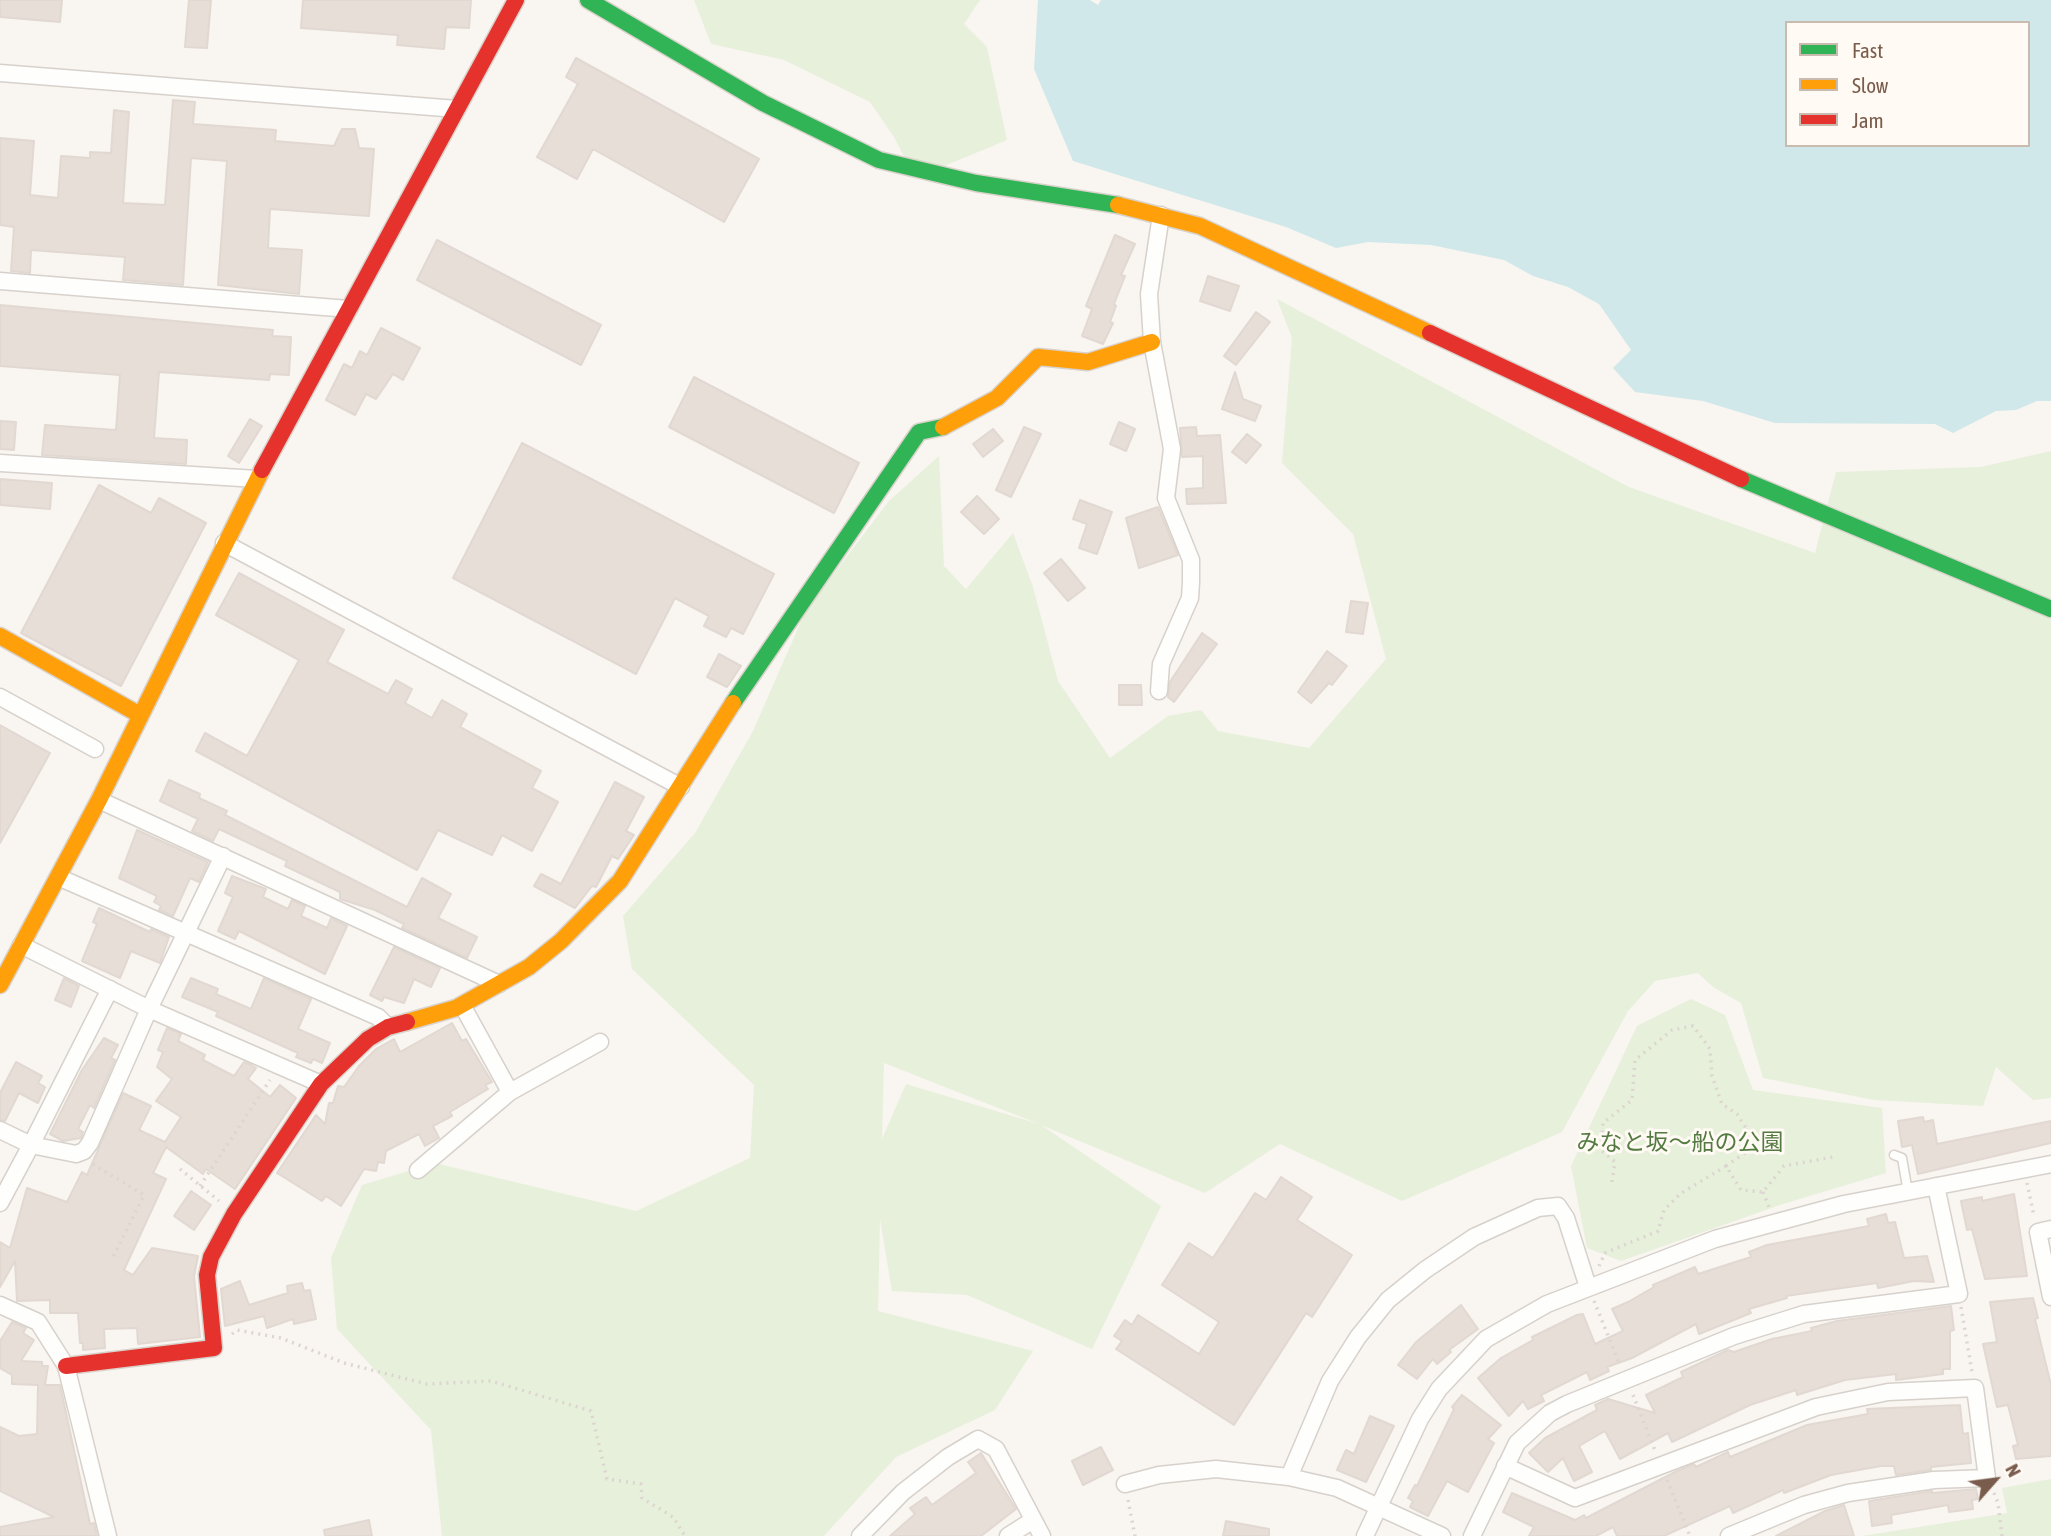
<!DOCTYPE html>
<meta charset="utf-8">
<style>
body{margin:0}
#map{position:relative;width:2051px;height:1536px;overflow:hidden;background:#f9f5f0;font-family:"Asap Condensed",sans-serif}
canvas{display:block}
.legend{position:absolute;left:1785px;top:21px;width:245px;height:126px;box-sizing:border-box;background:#fffaf3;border:2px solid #cabbb1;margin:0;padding:9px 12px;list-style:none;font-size:21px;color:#7a5c4d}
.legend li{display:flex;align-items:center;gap:14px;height:35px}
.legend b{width:35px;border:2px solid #cabbb1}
.north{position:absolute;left:1960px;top:1445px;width:70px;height:70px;-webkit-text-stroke:5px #fffaf3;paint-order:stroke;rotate:62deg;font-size:19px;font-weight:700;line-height:28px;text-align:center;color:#7a5c4d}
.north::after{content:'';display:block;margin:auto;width:24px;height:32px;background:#7a5c4d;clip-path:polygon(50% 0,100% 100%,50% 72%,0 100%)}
</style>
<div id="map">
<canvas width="2051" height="1536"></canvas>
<ul class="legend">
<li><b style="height:9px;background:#30b455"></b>Fast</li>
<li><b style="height:9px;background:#ff9f0a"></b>Slow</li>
<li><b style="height:9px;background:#e5322d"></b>Jam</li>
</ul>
<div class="north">N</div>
</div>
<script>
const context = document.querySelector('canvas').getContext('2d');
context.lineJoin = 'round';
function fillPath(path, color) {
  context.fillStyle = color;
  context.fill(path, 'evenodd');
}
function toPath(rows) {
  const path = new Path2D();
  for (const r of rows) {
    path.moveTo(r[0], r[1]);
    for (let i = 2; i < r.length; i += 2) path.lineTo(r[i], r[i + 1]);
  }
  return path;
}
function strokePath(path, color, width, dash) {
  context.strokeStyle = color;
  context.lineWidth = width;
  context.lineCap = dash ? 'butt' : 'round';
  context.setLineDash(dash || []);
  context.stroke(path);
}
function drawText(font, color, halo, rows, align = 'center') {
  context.font = font + ' "Asap Condensed","Noto Sans JP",sans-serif';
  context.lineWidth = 6;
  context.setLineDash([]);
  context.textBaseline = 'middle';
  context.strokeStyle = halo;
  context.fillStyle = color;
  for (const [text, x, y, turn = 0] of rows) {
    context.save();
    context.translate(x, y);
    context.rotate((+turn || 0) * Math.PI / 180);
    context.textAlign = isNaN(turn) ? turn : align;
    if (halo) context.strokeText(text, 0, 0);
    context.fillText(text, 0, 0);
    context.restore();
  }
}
const green = toPath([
 [694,0,980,0,964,24,987,47,1007,140,915,178,894,137,870,102,784,60,711,44],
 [1277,299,1629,487,1815,553,1836,472,1981,467,2051,451,2051,1098,2033,1100,1996,1067,1983,1106,1874,1100,1763,1078,1741,1003,1713,987,1698,973,1655,981,1628,1011,1562,1132,1402,1201,1280,1144,1205,1193,1041,1125,1161,1206,1092,1349,967,1295,892,1291,880,1219,878,1311,1033,1351,995,1410,896,1457,824,1536,442,1536,431,1430,337,1329,331,1258,362,1185,435,1163,636,1211,750,1158,754,1085,632,969,623,916,695,833,753,731,806,610,889,501,939,456,944,566,966,589,1013,533,1033,587,1058,681,1110,758,1168,716,1201,710,1218,731,1309,748,1386,659,1353,534,1282,463,1292,338],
 [884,1063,1039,1124,906,1084,882,1139],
 [1691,999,1725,1015,1753,1090,1882,1108,1886,1173,1783,1204,1621,1261,1587,1248,1571,1166,1637,1026],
 [2051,1479,2051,1536,1862,1536,2007,1513,2002,1488]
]);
const water = toPath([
 [1038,0,1090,0,1098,5,1101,0,2051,0,2051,401,2037,401,2016,410,1996,411,1953,433,1935,424,1775,423,1703,401,1635,392,1613,368,1631,350,1599,304,1568,287,1533,276,1504,260,1431,245,1368,242,1336,248,1286,227,1073,161,1034,69],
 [1787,23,2028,23,2028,145,1787,145]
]);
const building = toPath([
 [0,0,62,0,60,22,0,17,0,0],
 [189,0,211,0,207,48,185,47,189,0],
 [303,0,471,0,469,28,446,27,444,49,397,45,398,35,301,28,303,0],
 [576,58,759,159,724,222,593,149,577,179,537,157,578,84,566,77,576,58],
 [173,100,195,102,193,124,276,130,275,141,334,146,342,129,355,129,359,148,374,149,369,216,270,209,268,248,302,250,299,294,218,285,227,161,191,158,183,285,123,280,125,257,31,250,30,273,11,271,14,227,0,225,0,138,34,141,30,195,58,198,61,156,90,158,90,152,111,153,114,110,129,112,123,203,165,205,173,100],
 [1115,235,1135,244,1121,275,1125,276,1114,304,1116,306,1110,322,1113,323,1103,344,1082,336,1092,309,1086,306,1115,235],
 [437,240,601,325,581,365,417,280,437,240],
 [1208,276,1239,286,1230,311,1200,301,1208,276],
 [0,305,273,330,272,336,291,337,289,375,270,374,269,380,159,372,154,438,187,440,186,464,42,455,45,425,116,430,120,375,0,366,0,305],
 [1256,312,1270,322,1236,365,1224,356,1256,312],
 [381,328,420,348,403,380,393,374,376,399,366,394,355,415,326,400,344,364,352,368,360,351,367,355,381,328],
 [1235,372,1243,399,1261,406,1255,421,1222,409,1235,372],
 [694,377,859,463,834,513,669,427,694,377],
 [250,419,262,426,239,463,228,456,250,419],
 [0,421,16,422,14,450,0,449,0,421],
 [1119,422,1135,429,1126,451,1110,444,1119,422],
 [1024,427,1041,434,1011,497,996,490,1024,427],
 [1196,427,1197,436,1220,435,1226,503,1187,504,1186,489,1203,488,1203,456,1182,457,1180,428,1196,427],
 [993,429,1003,441,983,457,973,444,993,429],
 [1247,434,1261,445,1246,463,1232,452,1247,434],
 [522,443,774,574,743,634,731,628,726,637,704,626,709,616,675,598,636,674,453,578,522,443],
 [0,479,52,483,50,509,0,505,0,479],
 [99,485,151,513,159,498,206,523,121,686,21,633,99,485],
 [977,496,999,519,984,534,961,512,977,496],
 [1080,500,1112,512,1097,554,1079,548,1087,524,1073,519,1080,500],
 [1158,507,1178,555,1139,568,1126,518,1158,507],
 [1061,559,1085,588,1068,601,1044,573,1061,559],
 [239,573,344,630,327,662,388,694,396,680,412,689,405,703,432,718,442,700,467,714,460,727,541,771,532,788,558,802,532,851,502,835,492,855,438,830,417,870,196,751,205,733,247,756,299,660,216,615,239,573],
 [1351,601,1368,603,1363,634,1346,632,1351,601],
 [1202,633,1217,644,1174,702,1168,697,1170,682,1202,633],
 [1327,651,1347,666,1332,685,1329,683,1311,703,1298,692,1327,651],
 [719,654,741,666,727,687,707,677,719,654],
 [1119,685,1141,685,1142,705,1119,705,1119,685],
 [0,725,50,753,0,843,0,725],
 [169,780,200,794,199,798,227,811,225,815,407,907,422,878,451,894,438,918,477,937,467,958,402,928,404,924,375,910,340,899,340,892,285,866,287,861,219,829,213,841,192,831,198,819,160,801,169,780],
 [615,782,644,797,626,831,634,835,618,859,612,856,596,887,592,886,575,908,534,886,541,874,561,884,615,782],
 [137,830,208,862,199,882,190,878,173,916,159,910,161,906,154,902,157,896,119,878,137,830],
 [232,876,266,889,263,897,288,909,292,900,305,906,301,916,327,928,331,918,347,926,325,974,239,931,235,939,218,931,233,897,225,893,232,876],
 [99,908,150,932,151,929,169,937,160,963,131,951,120,978,82,961,97,924,93,922,99,908],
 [394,947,440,968,431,987,414,979,404,1003,384,997,382,1001,370,995,394,947],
 [64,978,79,986,71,1007,55,1000,64,978],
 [191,978,218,989,216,994,251,1009,264,978,311,999,298,1029,330,1043,322,1063,313,1059,311,1063,296,1057,298,1053,216,1016,218,1012,182,997,191,978],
 [452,1023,462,1041,466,1039,492,1082,485,1085,488,1089,450,1112,452,1116,433,1126,439,1138,425,1146,419,1134,386,1151,384,1163,378,1162,376,1171,364,1169,341,1206,326,1196,322,1201,277,1173,316,1115,325,1124,329,1103,333,1103,338,1086,344,1087,359,1066,376,1049,394,1039,400,1052,452,1023],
 [167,1028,181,1034,178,1041,205,1055,203,1060,234,1076,244,1062,251,1065,256,1068,248,1079,270,1097,280,1085,296,1098,235,1189,206,1169,203,1174,166,1147,153,1173,166,1179,124,1270,133,1275,152,1248,198,1256,194,1276,200,1337,138,1344,137,1328,104,1329,105,1348,83,1350,83,1343,80,1343,78,1313,50,1313,50,1300,17,1301,15,1261,0,1287,0,1242,10,1248,27,1188,67,1202,82,1172,87,1175,123,1093,151,1106,139,1130,165,1142,181,1117,156,1101,172,1079,157,1067,163,1052,158,1050,167,1028],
 [104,1038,118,1045,111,1058,115,1060,94,1108,90,1105,78,1129,83,1132,81,1138,63,1141,50,1134,82,1070,104,1038],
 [16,1062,42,1076,38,1083,45,1087,38,1103,19,1093,5,1121,0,1120,0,1093,16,1062],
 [1923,1117,1924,1122,1933,1120,1937,1144,2051,1121,2051,1143,1918,1174,1912,1145,1902,1147,1898,1121,1923,1117],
 [1281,1177,1312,1197,1297,1220,1352,1255,1312,1317,1306,1313,1234,1425,1116,1349,1122,1341,1114,1336,1125,1320,1132,1325,1138,1315,1199,1354,1219,1322,1162,1285,1189,1243,1213,1258,1255,1193,1266,1200,1281,1177],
 [191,1191,211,1205,194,1230,174,1216,191,1191],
 [2014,1194,2027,1276,1985,1279,1972,1229,1967,1230,1961,1201,1982,1197,1982,1201,2014,1194],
 [1886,1214,1888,1223,1895,1222,1904,1258,1927,1256,1934,1282,1914,1281,1878,1288,1877,1283,1786,1296,1787,1298,1749,1309,1751,1313,1699,1334,1696,1324,1632,1358,1607,1367,1609,1371,1590,1380,1587,1372,1541,1395,1544,1401,1528,1409,1523,1401,1509,1416,1478,1378,1501,1358,1533,1340,1532,1337,1577,1315,1583,1314,1595,1344,1623,1331,1612,1309,1628,1302,1654,1287,1653,1285,1695,1267,1698,1274,1751,1257,1749,1252,1767,1245,1869,1226,1867,1219,1886,1214],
 [240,1281,249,1305,288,1293,287,1286,302,1283,304,1291,310,1290,316,1319,294,1324,293,1319,267,1328,264,1316,225,1326,221,1289,240,1281],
 [2033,1298,2038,1318,2035,1319,2051,1385,2051,1456,2016,1459,2013,1446,2018,1445,2008,1405,1997,1407,1983,1344,1997,1342,1990,1302,2033,1298],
 [1461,1305,1478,1329,1449,1350,1451,1352,1437,1364,1433,1359,1417,1379,1398,1365,1416,1342,1461,1305],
 [1951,1306,1954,1330,1950,1331,1950,1369,1943,1369,1943,1374,1896,1380,1896,1374,1845,1380,1797,1395,1796,1390,1750,1405,1672,1442,1668,1433,1620,1459,1605,1431,1579,1446,1592,1472,1574,1481,1563,1458,1548,1472,1529,1453,1545,1438,1597,1410,1595,1405,1608,1399,1655,1413,1646,1395,1683,1377,1681,1372,1728,1350,1734,1352,1772,1339,1812,1331,1811,1328,1837,1321,1951,1306],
 [12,1322,26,1328,23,1333,34,1340,21,1361,42,1362,42,1366,48,1366,45,1385,60,1385,90,1524,94,1523,97,1536,0,1536,0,1527,54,1517,0,1491,0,1427,19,1436,37,1434,38,1385,12,1384,12,1375,0,1368,0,1341,12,1322],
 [1462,1395,1501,1425,1488,1439,1494,1443,1468,1492,1447,1481,1428,1516,1410,1507,1413,1501,1408,1498,1415,1485,1417,1486,1454,1409,1452,1407,1462,1395],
 [1960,1405,1963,1434,1968,1433,1971,1463,1931,1467,1931,1470,1896,1475,1894,1466,1881,1466,1831,1475,1784,1493,1783,1490,1733,1513,1730,1506,1664,1536,1617,1536,1613,1527,1596,1536,1529,1536,1534,1527,1503,1512,1512,1493,1575,1520,1584,1515,1586,1518,1677,1471,1694,1464,1696,1467,1728,1452,1730,1457,1807,1425,1868,1414,1867,1409,1960,1405],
 [1370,1416,1394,1426,1366,1482,1337,1470,1346,1450,1354,1454,1370,1416],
 [1101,1447,1113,1470,1083,1485,1072,1461,1101,1447],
 [981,1453,1016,1509,981,1536,890,1536,915,1514,910,1508,926,1497,932,1505,976,1473,968,1462,981,1453],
 [1976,1489,1978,1499,1972,1500,1973,1509,1949,1512,1948,1505,1891,1515,1892,1523,1872,1526,1869,1501,1932,1491,1932,1493,1976,1489],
 [1844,1505,1854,1536,1776,1536,1825,1511,1844,1505],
 [369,1520,372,1536,325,1536,324,1530,369,1520],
 [1226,1521,1269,1529,1269,1536,1223,1536,1226,1521]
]);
const path = toPath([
 [93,1164,144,1195,112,1259],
 [180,1169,219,1201],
 [1612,1182,1615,1162,1601,1150,1603,1123,1632,1100,1635,1060,1672,1030,1693,1026,1710,1049,1712,1076,1722,1104,1737,1114,1746,1128,1745,1153,1726,1166],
 [2027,1183,2034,1216],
 [200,1186,270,1080],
 [1763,1192,1769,1207],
 [1599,1266,1605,1253,1658,1231,1664,1210,1680,1194,1726,1166,1741,1190,1763,1192,1784,1166,1833,1157],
 [1594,1301,1620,1365],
 [1961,1307,1972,1372],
 [232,1334,237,1330,281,1338,344,1363,427,1384,491,1381,591,1411,607,1479,641,1484,642,1498,673,1517,685,1536],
 [1633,1395,1656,1453],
 [1667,1480,1690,1536],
 [1994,1493,1998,1503,2002,1536],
 [1128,1500,1135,1536]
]);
const lane = toPath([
 [1894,1155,1902,1158,1908,1192]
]);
const street = toPath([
 [0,73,457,109],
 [0,281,349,309],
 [0,463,257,479],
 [224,543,681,787],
 [1159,691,1161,664,1190,598,1191,582,1191,560,1166,498,1172,449,1152,342,1149,294,1161,215],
 [0,697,95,749],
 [99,800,499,984],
 [58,877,378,1017,388,1027],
 [21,945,149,1009,321,1084],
 [110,989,31,1145,76,1154,84,1151,90,1143,149,1009,223,856],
 [462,1005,510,1092],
 [0,1130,31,1145,0,1203],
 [418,1170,510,1092,600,1042],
 [2051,1229,2038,1232,2051,1297],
 [0,1305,38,1322,66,1366,108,1536],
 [1505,1466,1575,1498,1816,1407,1888,1392,1975,1388,1987,1478,1934,1480,1848,1493,1804,1505,1729,1536],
 [1289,1477,1330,1381,1358,1337,1388,1300,1425,1270,1474,1237,1538,1208,1558,1206,1566,1218,1588,1287],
 [1125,1484,1159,1475,1216,1469,1289,1477,1337,1488,1442,1536],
 [860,1536,903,1492,948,1457,978,1439,996,1449,1042,1536],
 [1008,1536,1033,1520],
 [1365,1536,1420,1419,1439,1389,1486,1339,1547,1304,1715,1239,1774,1223,1844,1204,2051,1164],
 [1472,1536,1517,1443,1550,1413,1567,1404,1734,1336,1804,1314,1959,1294,1936,1186]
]);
const fast = toPath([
 [588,0,763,103,879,160,976,183,1118,205],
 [1741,479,2051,609],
 [733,703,919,432,943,427]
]);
const slow = toPath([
 [1118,205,1200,226,1430,333],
 [943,427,997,398,1038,357,1088,362,1152,342],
 [0,636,140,715],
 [0,985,99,800,262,470],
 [407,1022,456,1008,529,967,561,941,620,881,733,703]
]);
const jam = toPath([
 [1430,333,1741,479],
 [262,470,516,0],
 [66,1366,214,1348,207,1275,211,1257,234,1214,321,1084,368,1039,388,1027,407,1022]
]);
const parkNames = [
 ["みなと坂〜船の公園",1680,1143]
];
fillPath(green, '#e7f0db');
fillPath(water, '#d0e8ea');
fillPath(building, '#e6ded7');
strokePath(building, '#e2d8d2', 2);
strokePath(lane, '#d7d1cb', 11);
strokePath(street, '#d7d1cb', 19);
strokePath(fast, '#d9d2cb', 19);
strokePath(slow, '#d9d2cb', 19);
strokePath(jam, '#d9d2cb', 19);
strokePath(path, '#dcd5d0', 3.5, [2, 5]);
strokePath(lane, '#fefefd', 8);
strokePath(street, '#fefefd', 16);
strokePath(fast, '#30b455', 16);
strokePath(slow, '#ff9f0a', 16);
strokePath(jam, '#e5322d', 16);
drawText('23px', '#537a41', '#fffaf3', parkNames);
</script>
